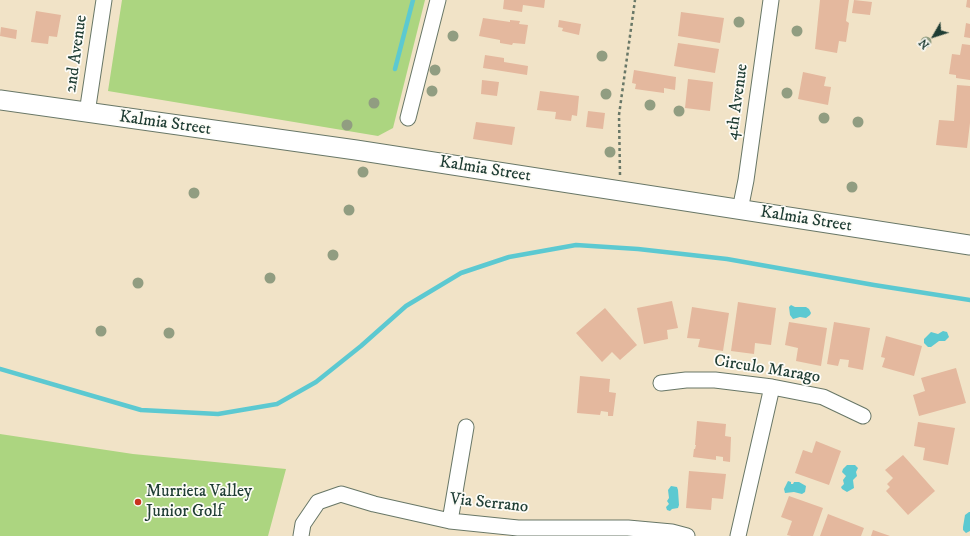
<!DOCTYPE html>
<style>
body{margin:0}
#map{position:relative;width:970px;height:536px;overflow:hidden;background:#f1e3c7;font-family:"IM FELL DW Pica",serif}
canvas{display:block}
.north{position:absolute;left:914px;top:16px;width:40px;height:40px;-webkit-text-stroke:3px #fdfcf7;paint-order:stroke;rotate:231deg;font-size:11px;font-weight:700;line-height:16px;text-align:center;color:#1f3d34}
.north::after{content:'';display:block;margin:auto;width:14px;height:18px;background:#1f3d34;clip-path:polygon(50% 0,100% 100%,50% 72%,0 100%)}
</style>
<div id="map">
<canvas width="970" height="536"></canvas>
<div class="north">N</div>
</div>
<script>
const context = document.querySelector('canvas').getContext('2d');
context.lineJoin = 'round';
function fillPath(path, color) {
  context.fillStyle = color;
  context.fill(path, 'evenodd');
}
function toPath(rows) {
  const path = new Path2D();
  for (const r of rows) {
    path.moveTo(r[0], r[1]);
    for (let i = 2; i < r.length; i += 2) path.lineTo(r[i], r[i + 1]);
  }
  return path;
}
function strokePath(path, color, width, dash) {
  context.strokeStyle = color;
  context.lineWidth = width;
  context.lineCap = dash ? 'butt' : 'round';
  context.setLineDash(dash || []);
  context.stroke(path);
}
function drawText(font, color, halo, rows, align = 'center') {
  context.font = font + ' "IM FELL DW Pica",serif';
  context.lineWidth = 3.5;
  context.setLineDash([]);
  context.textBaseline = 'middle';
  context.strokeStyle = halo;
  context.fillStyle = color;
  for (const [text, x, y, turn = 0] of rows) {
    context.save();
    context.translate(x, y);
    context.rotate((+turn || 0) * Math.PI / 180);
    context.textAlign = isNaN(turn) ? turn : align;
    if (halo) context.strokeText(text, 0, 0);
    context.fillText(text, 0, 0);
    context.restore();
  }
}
const green = toPath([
 [122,0,425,0,393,128,378,136,108,91],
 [0,434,133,454,286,469,268,536,0,536]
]);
const water = toPath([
 [791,305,795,307,806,307,809,309,811,313,810,315,806,318,800,317,793,319,790,315,789,307],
 [943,331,947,332,949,337,945,341,939,341,931,347,928,347,924,343,924,339,931,332,938,334],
 [847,465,855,465,858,468,856,472,857,476,853,480,854,488,847,492,842,489,841,487,844,484,843,480,846,476,842,472,843,469],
 [788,481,791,482,791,484,793,484,794,482,799,482,806,486,805,492,802,494,794,492,785,493,784,489],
 [671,486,677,487,678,490,679,505,678,508,672,509,670,511,667,510,666,507,669,504,667,501,669,498,668,490],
 [969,512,970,512,970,531,966,533,963,530,963,527,965,515]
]);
const stream = toPath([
 [395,69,413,0],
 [0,369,141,410,218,414,277,404,316,382,361,346,406,306,461,273,509,257,576,245,638,249,727,259,874,285,970,300]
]);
const building = toPath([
 [504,0,545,0,544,8,523,5,522,12,503,9],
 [820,0,849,0,846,21,849,23,846,42,839,41,837,53,815,49],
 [854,0,872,2,870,15,852,13],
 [967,0,970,0,970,8,966,7],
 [36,11,61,15,57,37,49,36,48,44,31,42],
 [681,12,724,18,720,43,678,36],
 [483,18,510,22,510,20,520,21,519,24,528,25,525,44,513,43,512,45,500,43,500,40,479,36],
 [559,20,581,24,579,35,562,31,563,28,558,27],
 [966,23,970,24,970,38,964,37],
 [1,27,17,30,16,39,0,36],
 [678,43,719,49,715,73,674,66],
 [962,44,970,45,970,80,956,78,956,75,949,74,952,54,960,55],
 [485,55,504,58,504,62,528,66,527,75,483,68],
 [634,70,676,77,675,90,664,88,664,93,635,89,636,84,632,83],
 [803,72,826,77,824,86,831,87,828,105,798,99],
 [688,79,713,82,710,111,685,108],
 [482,80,499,82,497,96,481,94],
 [957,85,970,86,970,123,967,148,936,145,939,120,954,121],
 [540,91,579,96,577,116,572,115,571,121,555,119,556,112,537,110],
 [588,111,605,113,603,129,586,127],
 [476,122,515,127,512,145,473,139],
 [672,301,678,328,667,330,668,339,644,344,637,308],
 [738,302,776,308,771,345,755,343,754,354,731,351],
 [692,307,729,313,723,351,698,347,700,339,687,338],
 [605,308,637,345,620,360,612,352,602,362,576,333],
 [789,322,827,328,821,366,796,361,798,348,785,345],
 [834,322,870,328,863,370,848,367,849,360,840,359,838,366,827,364],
 [886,336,922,346,914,376,882,367,885,358,881,357],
 [956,368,966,403,919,416,913,395,925,391,921,378],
 [580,376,610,379,609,392,616,393,613,416,608,416,608,412,601,411,600,415,577,413],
 [697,421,726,424,725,436,731,437,730,462,723,461,723,457,716,456,716,460,693,457,694,449,695,449,696,445,695,445],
 [918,422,955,428,948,465,923,460,925,448,914,446],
 [816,441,841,451,829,485,795,473,803,450,812,453],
 [903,455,935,491,908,515,886,491,890,487,887,484,893,478,885,470],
 [689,471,726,474,723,499,712,498,711,510,686,508],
 [789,496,823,508,813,536,791,536,787,535,792,521,781,517],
 [828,514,864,528,861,536,820,536],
 [873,530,890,536,871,536]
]);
const path = toPath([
 [620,175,619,115,635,0]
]);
const minor = toPath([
 [87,113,104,0],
 [408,118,438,0],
 [740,210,746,180,771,0],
 [661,383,686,380,715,380,772,387,823,397,863,416],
 [450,521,466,427],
 [301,536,303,524,318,502,341,494,374,504,450,521,518,528,628,528,672,532,687,536],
 [738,536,772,387]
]);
const tertiary = toPath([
 [0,100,356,150,970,245]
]);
const trees = [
 [739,22],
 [797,31],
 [453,36],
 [926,42],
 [602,56],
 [435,70],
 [432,91],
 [787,93],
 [606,94],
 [374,103],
 [650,105],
 [679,111],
 [824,118],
 [858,122],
 [347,125],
 [610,152],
 [363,172],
 [852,187],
 [194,193],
 [349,210],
 [333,255],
 [270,278],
 [138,283],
 [101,331],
 [169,333]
];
const markers = [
 [138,502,4,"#c8321e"]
];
const streetNames = [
 ["2nd Avenue",77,54,-82],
 ["4th Avenue",738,102,-82],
 ["Kalmia Street",165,124,8],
 ["Kalmia Street",485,170,9],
 ["Kalmia Street",806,220,9],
 ["Circulo Marago",767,370,9],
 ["Via Serrano",489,504,6]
];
const poiNames = [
 ["Murrieta Valley",146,492],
 ["Junior Golf",146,512]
];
fillPath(green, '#acd580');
fillPath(water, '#5cc9d1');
strokePath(stream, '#5cc9d1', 4.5);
fillPath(building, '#e4b89e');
strokePath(minor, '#687767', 17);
strokePath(tertiary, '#687767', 21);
strokePath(path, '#687767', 2.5, [3, 3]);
strokePath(minor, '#fff', 15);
strokePath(tertiary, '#fff', 19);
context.fillStyle = '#919d81';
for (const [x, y] of trees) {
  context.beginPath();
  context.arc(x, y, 5.5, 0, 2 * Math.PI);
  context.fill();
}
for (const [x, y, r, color] of markers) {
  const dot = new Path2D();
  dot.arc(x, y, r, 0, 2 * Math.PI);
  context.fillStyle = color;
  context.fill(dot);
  strokePath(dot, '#fdfcf7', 1.5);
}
drawText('17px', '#1f3d34', '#fdfcf7', streetNames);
drawText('17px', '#1f3d34', '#fdfcf7', poiNames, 'left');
</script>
